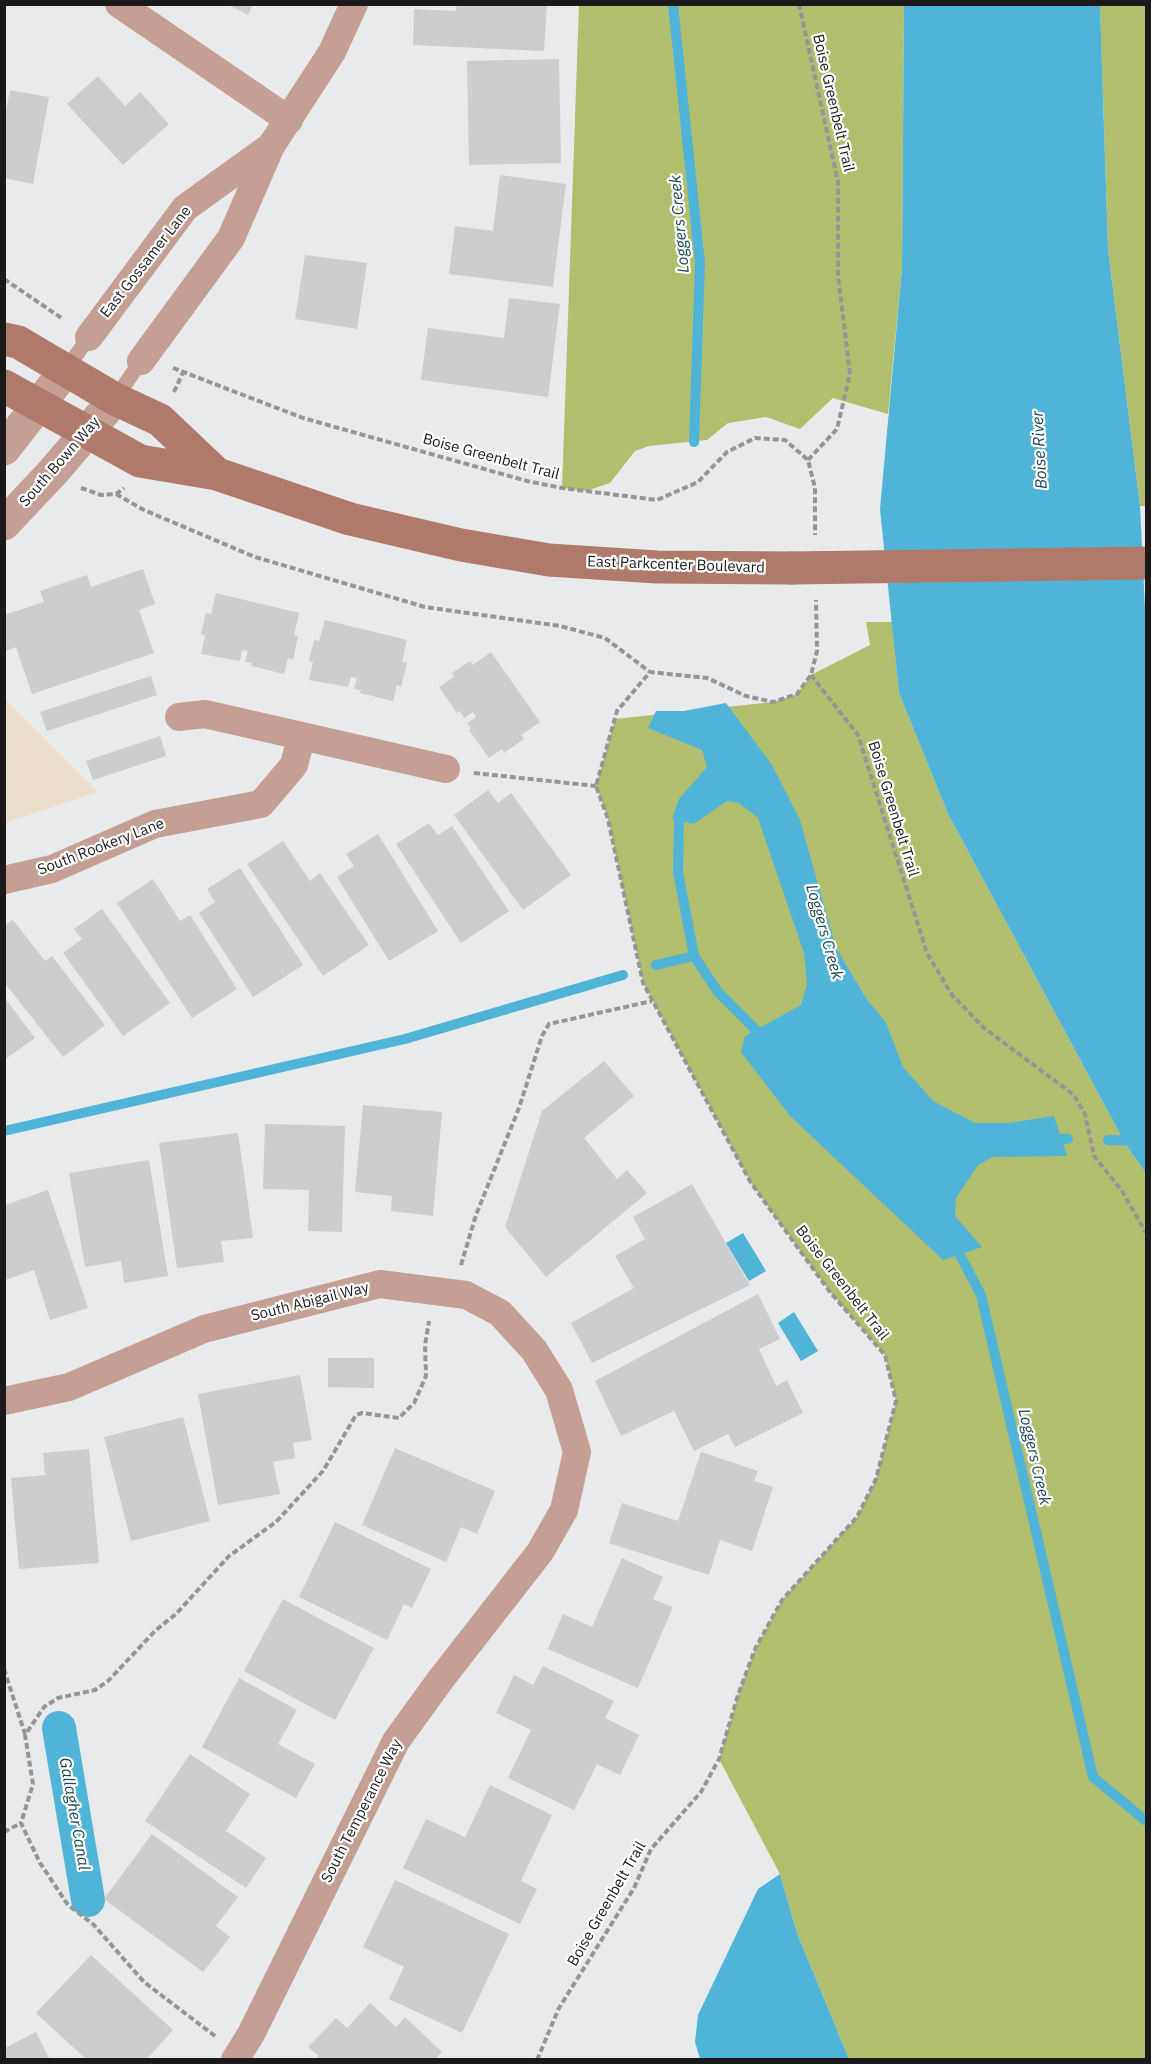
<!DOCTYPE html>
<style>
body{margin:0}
#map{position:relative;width:1151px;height:2064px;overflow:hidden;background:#e8eaeb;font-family:"IBM Plex Sans",sans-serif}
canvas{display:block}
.frame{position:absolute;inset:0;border:6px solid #1a1a1b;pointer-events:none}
</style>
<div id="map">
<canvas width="1151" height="2064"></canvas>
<div class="frame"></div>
</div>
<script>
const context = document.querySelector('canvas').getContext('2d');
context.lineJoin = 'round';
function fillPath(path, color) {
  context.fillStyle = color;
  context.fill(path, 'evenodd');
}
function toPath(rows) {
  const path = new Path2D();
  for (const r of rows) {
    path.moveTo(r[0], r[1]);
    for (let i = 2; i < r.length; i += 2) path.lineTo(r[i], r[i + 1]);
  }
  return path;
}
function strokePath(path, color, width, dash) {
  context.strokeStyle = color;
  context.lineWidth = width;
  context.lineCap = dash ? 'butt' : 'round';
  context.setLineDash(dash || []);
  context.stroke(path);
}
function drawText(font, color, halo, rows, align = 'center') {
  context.font = font + ' "IBM Plex Sans",sans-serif';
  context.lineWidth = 4.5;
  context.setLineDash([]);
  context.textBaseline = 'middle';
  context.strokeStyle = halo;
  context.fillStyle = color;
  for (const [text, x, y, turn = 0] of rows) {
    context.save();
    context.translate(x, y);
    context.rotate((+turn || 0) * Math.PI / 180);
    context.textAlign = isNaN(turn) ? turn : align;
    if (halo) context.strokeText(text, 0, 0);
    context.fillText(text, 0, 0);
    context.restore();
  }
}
const commercial = toPath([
 [4,699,5,699,98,792,5,823]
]);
const forest = toPath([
 [579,5,904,5,902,268,888,414,833,398,800,429,766,417,728,423,707,440,649,446,635,451,610,483,586,491,562,488],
 [1100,5,1146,5,1146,506,1140,506,1108,249],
 [866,622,892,622,899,693,948,814,1126,1145,1146,1173,1146,2059,849,2059,797,1933,780,1874,719,1759,738,1695,755,1649,782,1600,857,1517,876,1479,896,1401,885,1355,830,1292,751,1183,643,983,608,819,596,786,615,719,773,702,797,694,811,675,870,645]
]);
const water = toPath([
 [904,5,1100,5,1108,249,1140,506,1146,629,1146,1173,1126,1145,948,814,899,693,880,509,902,268],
 [726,703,772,765,800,820,836,948,866,998,886,1023,903,1067,933,1101,975,1123,1008,1123,1054,1116,1067,1156,993,1157,978,1165,956,1198,955,1216,982,1247,943,1260,790,1116,741,1052,745,1036,801,1005,807,984,804,953,758,818,739,803,727,801,694,824,672,819,679,799,707,767,702,750,648,728,656,711,684,711],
 [743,1233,766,1271,749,1281,726,1243],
 [794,1312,818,1351,801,1361,778,1323],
 [780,1874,797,1933,849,2059,700,2059,695,2042,698,2015,758,1889]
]);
const stream = toPath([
 [673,4,700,263,694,442],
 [688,810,679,821,678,872,694,956,718,992,756,1030,767,1037],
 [656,965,694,956],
 [4,1131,405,1039,623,975],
 [1047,1139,1068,1139],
 [1108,1140,1146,1141],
 [953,1242,981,1295,1093,1777,1146,1821]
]);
const canal = toPath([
 [59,1728,88,1900]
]);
const building = toPath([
 [227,4,253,4,248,15],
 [457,4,547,4,544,51,413,45,414,9,456,11],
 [559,59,561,163,469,165,467,61],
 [98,76,125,106,140,92,169,124,123,165,67,104],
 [10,90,49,97,33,184,4,178,4,120],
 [500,175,566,184,553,287,449,274,455,226,493,231],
 [305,255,367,263,357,329,295,319],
 [509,298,560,304,548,397,421,380,428,328,504,338],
 [143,569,155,604,139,610,154,653,32,694,16,647,4,652,4,615,44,602,40,591,87,575,91,587],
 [216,593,299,613,294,635,298,636,293,660,288,658,284,674,251,666,252,663,245,662,248,651,242,650,240,661,201,654,205,636,201,634,206,613,211,614],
 [325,620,407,640,402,662,407,663,401,687,397,685,393,701,360,693,361,690,354,689,357,678,351,677,348,687,309,680,313,662,309,661,314,640,319,641],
 [491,652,540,722,521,735,524,739,504,753,502,749,489,758,469,730,471,728,467,723,476,717,473,712,464,718,460,711,457,713,439,687,454,677,452,673,470,661,473,665],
 [151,676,157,695,47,731,40,712],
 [160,736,166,756,93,780,86,761],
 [488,790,498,803,511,793,571,875,523,910,454,815],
 [429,823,438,835,452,826,509,911,461,943,396,844],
 [378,834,438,931,389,961,337,877,354,866,346,854],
 [283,841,310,881,320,873,369,945,323,976,247,864],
 [240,868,303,965,253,997,199,913,215,902,207,889],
 [153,879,180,921,190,915,237,989,192,1018,117,903],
 [102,909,170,1003,123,1036,63,953,82,939,74,929],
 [13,920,45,961,52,956,105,1025,63,1057,4,982,4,926],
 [4,997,35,1038,4,1060],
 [604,1061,634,1096,584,1138,617,1179,627,1170,647,1193,546,1277,505,1227,542,1111],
 [363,1105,442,1112,433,1216,391,1211,392,1196,355,1192],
 [265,1124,345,1126,342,1232,308,1231,309,1190,263,1189],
 [238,1133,253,1238,221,1241,224,1262,177,1268,159,1143],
 [149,1160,168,1276,124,1283,121,1261,85,1267,69,1173],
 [692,1184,750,1285,592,1363,571,1323,634,1288,615,1256,645,1239,633,1217],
 [48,1190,88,1308,50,1320,34,1270,5,1280,5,1205],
 [758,1294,780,1339,759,1349,776,1386,787,1380,803,1413,735,1447,728,1434,694,1451,674,1411,621,1436,595,1381],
 [328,1358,374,1358,374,1388,328,1387],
 [300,1375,312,1440,293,1443,295,1458,273,1462,280,1494,218,1505,198,1394],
 [183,1417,210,1521,131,1541,104,1437],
 [395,1448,495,1491,477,1534,461,1527,446,1562,362,1525],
 [89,1449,99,1563,19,1569,11,1478,45,1475,43,1453],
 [701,1452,758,1471,754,1481,773,1487,752,1551,720,1540,709,1575,609,1543,622,1503,678,1521],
 [335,1522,431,1569,412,1608,404,1604,387,1640,299,1597],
 [622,1558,663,1577,653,1599,673,1607,638,1688,548,1649,563,1614,592,1627],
 [283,1599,374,1648,335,1720,244,1671],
 [543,1666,614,1701,605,1718,639,1735,620,1775,597,1764,574,1810,508,1778,531,1730,496,1713,514,1675,533,1685],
 [239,1678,297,1710,278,1744,315,1764,296,1798,202,1747],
 [190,1754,250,1794,226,1831,266,1858,246,1888,145,1821],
 [490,1785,552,1815,521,1881,537,1889,520,1924,403,1868,426,1819,465,1837],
 [152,1834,238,1897,216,1926,230,1937,203,1972,104,1899],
 [395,1880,509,1934,462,2033,389,1999,404,1967,363,1947],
 [91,1955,173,2030,146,2060,87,2060,36,2013],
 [370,2003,396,2027,405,2017,442,2052,435,2060,315,2060,319,2056,308,2047,336,2018,347,2028],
 [36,2032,50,2060,5,2060,5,2048]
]);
const path = toPath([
 [799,4,838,182,838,275,850,374,837,429,808,460],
 [4,279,63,319],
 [173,368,303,418,527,481,562,488,657,500,698,482,727,452,755,438,785,440,808,460,815,488,815,535],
 [174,392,184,370],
 [81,488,101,495,116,494,124,488],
 [116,494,144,510,255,557,425,607,560,626,605,638,650,672],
 [811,675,858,735,927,953,952,995,984,1028,1074,1095,1085,1114,1094,1156,1122,1191,1146,1233],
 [474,773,596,786],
 [461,1265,476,1215,519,1108,542,1036,549,1024,652,1001],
 [4,1669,25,1734],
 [4,1832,21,1823],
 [215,2036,144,1982,93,1924,68,1905,40,1863,21,1823,33,1784,25,1735,44,1707,58,1698,95,1690,108,1681,156,1630,176,1614,229,1556,276,1522,323,1471,356,1415,362,1413,399,1418,414,1403,426,1376,425,1345,429,1321],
 [537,2060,559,2008,634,1888,651,1849,701,1792,719,1759,738,1695,755,1649,782,1600,857,1517,876,1479,896,1401,885,1355,830,1292,751,1183,643,983,608,819,596,786,617,711,650,672,707,678,746,696,773,702,797,694,811,675,817,651,816,600]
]);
const service = toPath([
 [65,371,89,337],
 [115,399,141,361]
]);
const minor = toPath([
 [119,4,289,120],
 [89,337,185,208,271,146],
 [141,361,231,238,271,146,332,52,354,4],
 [179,717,205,714,446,769],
 [4,880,52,869,155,824,261,804,294,765,301,738],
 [4,1401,69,1387,204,1329,380,1284,466,1295,500,1313,534,1350,559,1390,577,1452,564,1510,540,1552,441,1679,396,1741,251,2034,235,2060]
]);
const tertiary = toPath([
 [4,449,65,371],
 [4,524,53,472,115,399]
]);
const secondary = toPath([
 [4,339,18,342,115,399,160,420,217,474],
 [4,386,140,461,217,474,350,519,461,545,549,560,657,567,792,568]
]);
const secondaryBridge = toPath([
 [792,568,1146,563]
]);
const streetNames = [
 ["Boise Greenbelt Trail",833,103,77],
 ["East Gossamer Lane",146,262,-52],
 ["Boise Greenbelt Trail",491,457,15],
 ["South Bown Way",60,462,-49],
 ["East Parkcenter Boulevard",676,565,2],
 ["Boise Greenbelt Trail",893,809,73],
 ["South Rookery Lane",101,847,-21],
 ["Boise Greenbelt Trail",842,1283,52],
 ["South Abigail Way",310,1302,-14],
 ["South Temperance Way",362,1811,-63],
 ["Boise Greenbelt Trail",607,1904,-60]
];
const waterNames = [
 ["Loggers Creek",680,224,-95],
 ["Boise River",1040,450,-93],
 ["Loggers Creek",824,932,74],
 ["Loggers Creek",1034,1457,77],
 ["Gallagher Canal",74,1814,80]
];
fillPath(commercial, '#ebdeca');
fillPath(forest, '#b1be6d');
fillPath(water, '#50b4d9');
strokePath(stream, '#50b4d9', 10);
strokePath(canal, '#50b4d9', 34);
fillPath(building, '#cbcdce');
strokePath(path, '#959697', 4, [6, 3]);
strokePath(service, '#c59f93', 15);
strokePath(minor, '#c59f93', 28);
strokePath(tertiary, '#c59f93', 33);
strokePath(secondary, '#b07a6a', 33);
strokePath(secondaryBridge, '#b07a6a', 33);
drawText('15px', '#1a1a1b', '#fff', streetNames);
drawText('italic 16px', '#184454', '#fff', waterNames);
</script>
